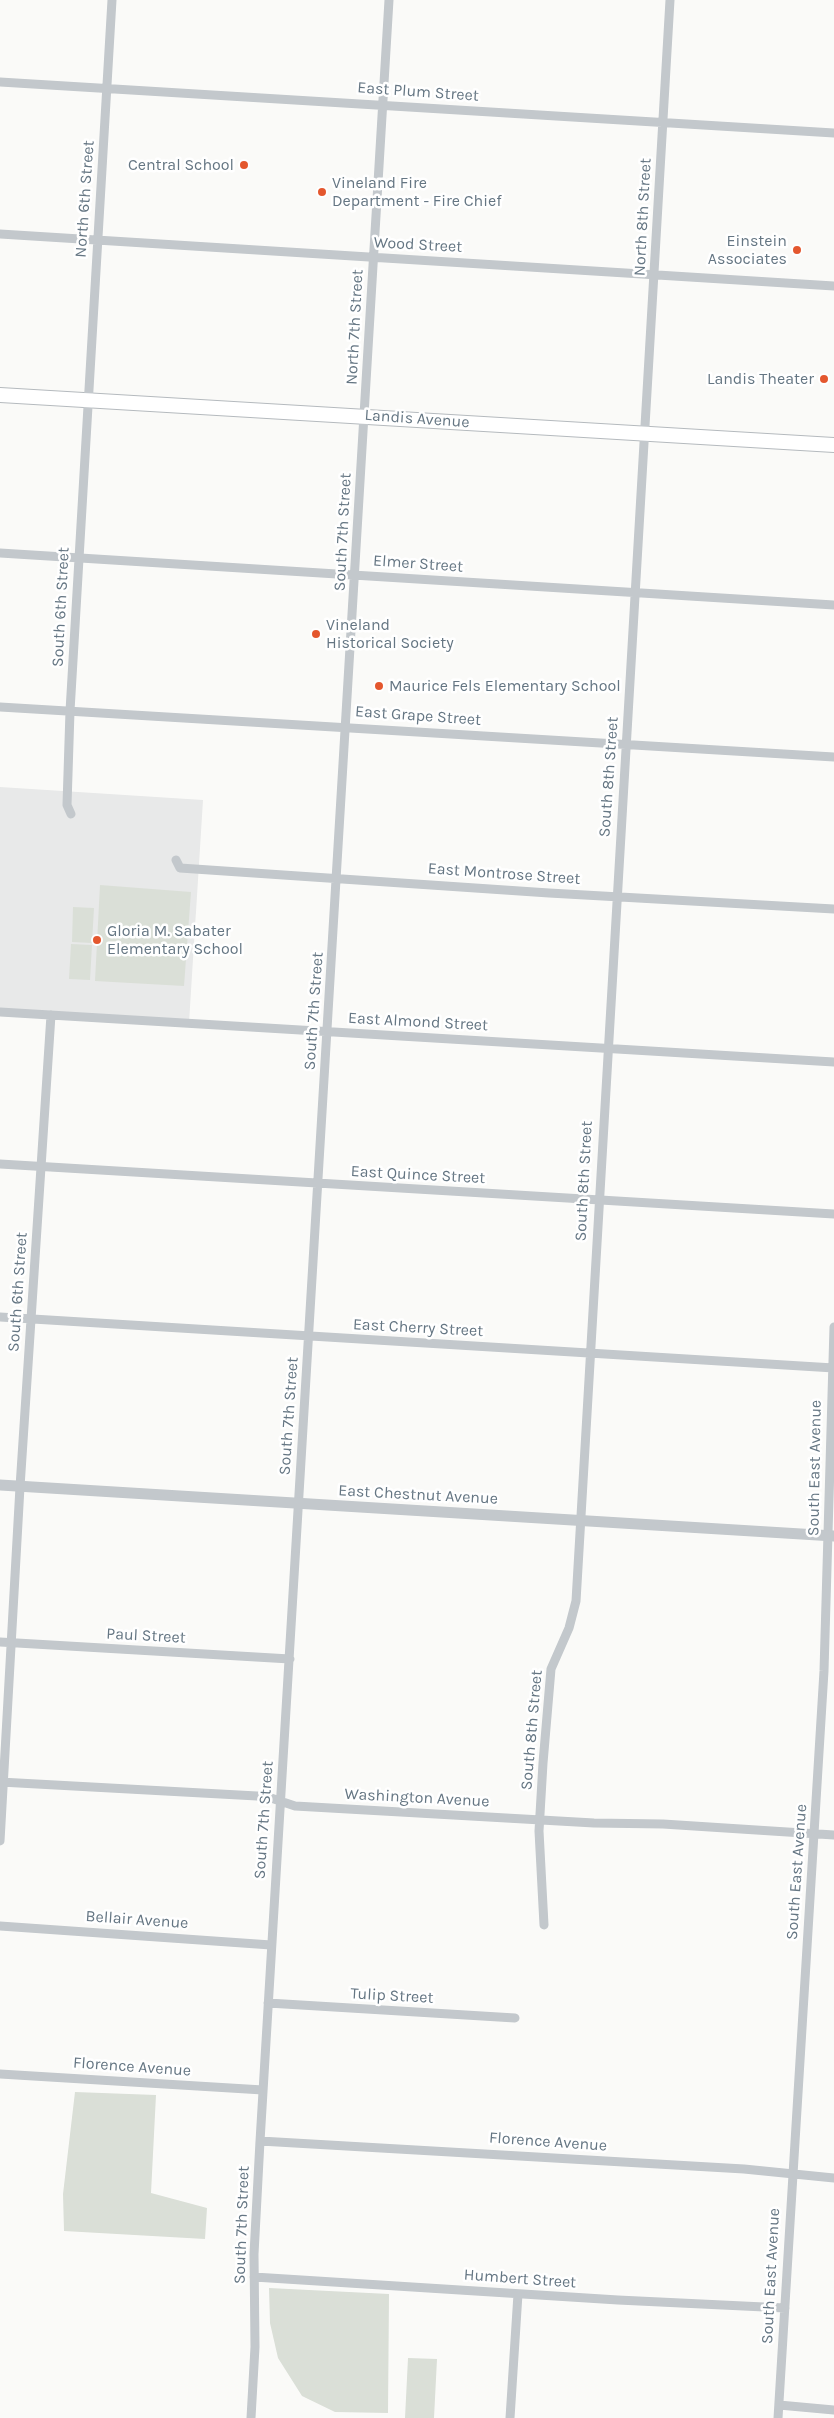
<!DOCTYPE html>
<style>
body{margin:0}
canvas{display:block;background:#fafaf8}
</style>
<canvas width="834" height="2418"></canvas>
<script>
const context = document.querySelector('canvas').getContext('2d');
context.lineJoin = 'round';
function fillPath(path, color) {
  context.fillStyle = color;
  context.fill(path, 'evenodd');
}
function toPath(rows) {
  const path = new Path2D();
  for (const r of rows) {
    path.moveTo(r[0], r[1]);
    for (let i = 2; i < r.length; i += 2) path.lineTo(r[i], r[i + 1]);
  }
  return path;
}
function strokePath(path, color, width, dash) {
  context.strokeStyle = color;
  context.lineWidth = width;
  context.lineCap = dash ? 'butt' : 'round';
  context.setLineDash(dash || []);
  context.stroke(path);
}
function drawText(font, color, halo, rows, align = 'center') {
  context.font = font + ' Karla,sans-serif';
  context.lineWidth = 5;
  context.setLineDash([]);
  context.textBaseline = 'middle';
  context.strokeStyle = halo;
  context.fillStyle = color;
  for (const [text, x, y, turn = 0] of rows) {
    context.save();
    context.translate(x, y);
    context.rotate((+turn || 0) * Math.PI / 180);
    context.textAlign = isNaN(turn) ? turn : align;
    if (halo) context.strokeText(text, 0, 0);
    context.fillText(text, 0, 0);
    context.restore();
  }
}
const built = toPath([
 [0,787,203,800,189,1023,0,1012]
]);
const green = toPath([
 [100,885,191,892,184,986,95,981],
 [73,907,94,908,92,943,72,942],
 [71,944,92,945,90,980,69,979],
 [75,2092,156,2095,151,2193,207,2208,205,2239,64,2231,63,2194],
 [269,2288,389,2294,388,2413,335,2412,302,2396,278,2358,270,2323],
 [408,2358,437,2359,434,2418,405,2418]
]);
const minor = toPath([
 [0,82,834,133],
 [0,234,834,286],
 [0,553,834,605],
 [0,707,834,757],
 [71,814,67,805,70,711,112,0],
 [176,860,180,868,549,893,834,909],
 [0,1012,834,1062],
 [0,1164,834,1214],
 [0,1317,834,1368],
 [0,1642,290,1659],
 [0,1782,257,1796,271,1798,295,1806,594,1823,663,1824,834,1835],
 [0,1841,20,1487,51,1015],
 [544,1925,539,1831,543,1763,551,1669,569,1628,576,1601,670,0],
 [0,1926,271,1945],
 [268,2003,515,2018],
 [0,2074,263,2090],
 [260,2141,744,2169,834,2178],
 [254,2277,618,2300,785,2308],
 [779,2405,834,2410],
 [251,2418,255,2347,254,2254,260,2141,389,0],
 [510,2418,518,2294],
 [778,2418,824,1671,834,1327]
]);
const tertiary = toPath([
 [0,1485,834,1536]
]);
const primary = toPath([
 [0,395,834,445]
]);
const markers = [
 [244,165,5,"#e4572e"],
 [322,192,5,"#e4572e"],
 [797,250,5,"#e4572e"],
 [824,379,5,"#e4572e"],
 [316,634,5,"#e4572e"],
 [379,686,5,"#e4572e"],
 [97,940,5,"#e4572e"]
];
const streetNames = [
 ["East Plum Street",418,92,4],
 ["North 6th Street",85,199,-86],
 ["North 8th Street",643,217,-87],
 ["Wood Street",418,245,3],
 ["North 7th Street",355,327,-87],
 ["Landis Avenue",417,419,4],
 ["South 7th Street",343,532,-87],
 ["Elmer Street",418,564,4],
 ["South 6th Street",61,607,-87],
 ["East Grape Street",418,716,4],
 ["South 8th Street",609,777,-86],
 ["East Montrose Street",504,874,4],
 ["South 7th Street",314,1011,-86],
 ["East Almond Street",418,1022,3],
 ["East Quince Street",418,1175,3],
 ["South 8th Street",584,1181,-87],
 ["South 6th Street",18,1292,-86],
 ["East Cherry Street",418,1328,3],
 ["South 7th Street",289,1416,-86],
 ["South East Avenue",815,1468,-89],
 ["East Chestnut Avenue",418,1495,3],
 ["Paul Street",146,1636,3],
 ["South 8th Street",532,1730,-85],
 ["Washington Avenue",417,1798,3],
 ["South 7th Street",264,1820,-86],
 ["South East Avenue",797,1872,-86],
 ["Bellair Avenue",137,1920,4],
 ["Tulip Street",392,1996,3],
 ["Florence Avenue",132,2067,4],
 ["Florence Avenue",548,2142,4],
 ["South 7th Street",242,2225,-88],
 ["South East Avenue",771,2276,-87],
 ["Humbert Street",520,2279,4]
];
const poiNames = [
 ["Central School",234,165,"right"],
 ["Vineland Fire",332,183],
 ["Department - Fire Chief",332,201],
 ["Einstein",787,241,"right"],
 ["Associates",787,259,"right"],
 ["Landis Theater",814,379,"right"],
 ["Vineland",326,625],
 ["Historical Society",326,643],
 ["Maurice Fels Elementary School",389,686],
 ["Gloria M. Sabater",107,931],
 ["Elementary School",107,949]
];
fillPath(built, '#e8e9e9');
fillPath(green, '#dadfd7');
strokePath(primary, '#b5babe', 16);
strokePath(minor, '#c3c8cc', 9);
strokePath(tertiary, '#c3c8cc', 11);
strokePath(primary, '#fff', 14);
for (const [x, y, r, color] of markers) {
  const dot = new Path2D();
  dot.arc(x, y, r, 0, 2 * Math.PI);
  context.fillStyle = color;
  context.fill(dot);
  strokePath(dot, '#fff', 2);
}
drawText('16px', '#657683', '#fff', streetNames);
drawText('16px', '#657683', '#fff', poiNames, 'left');
</script>
